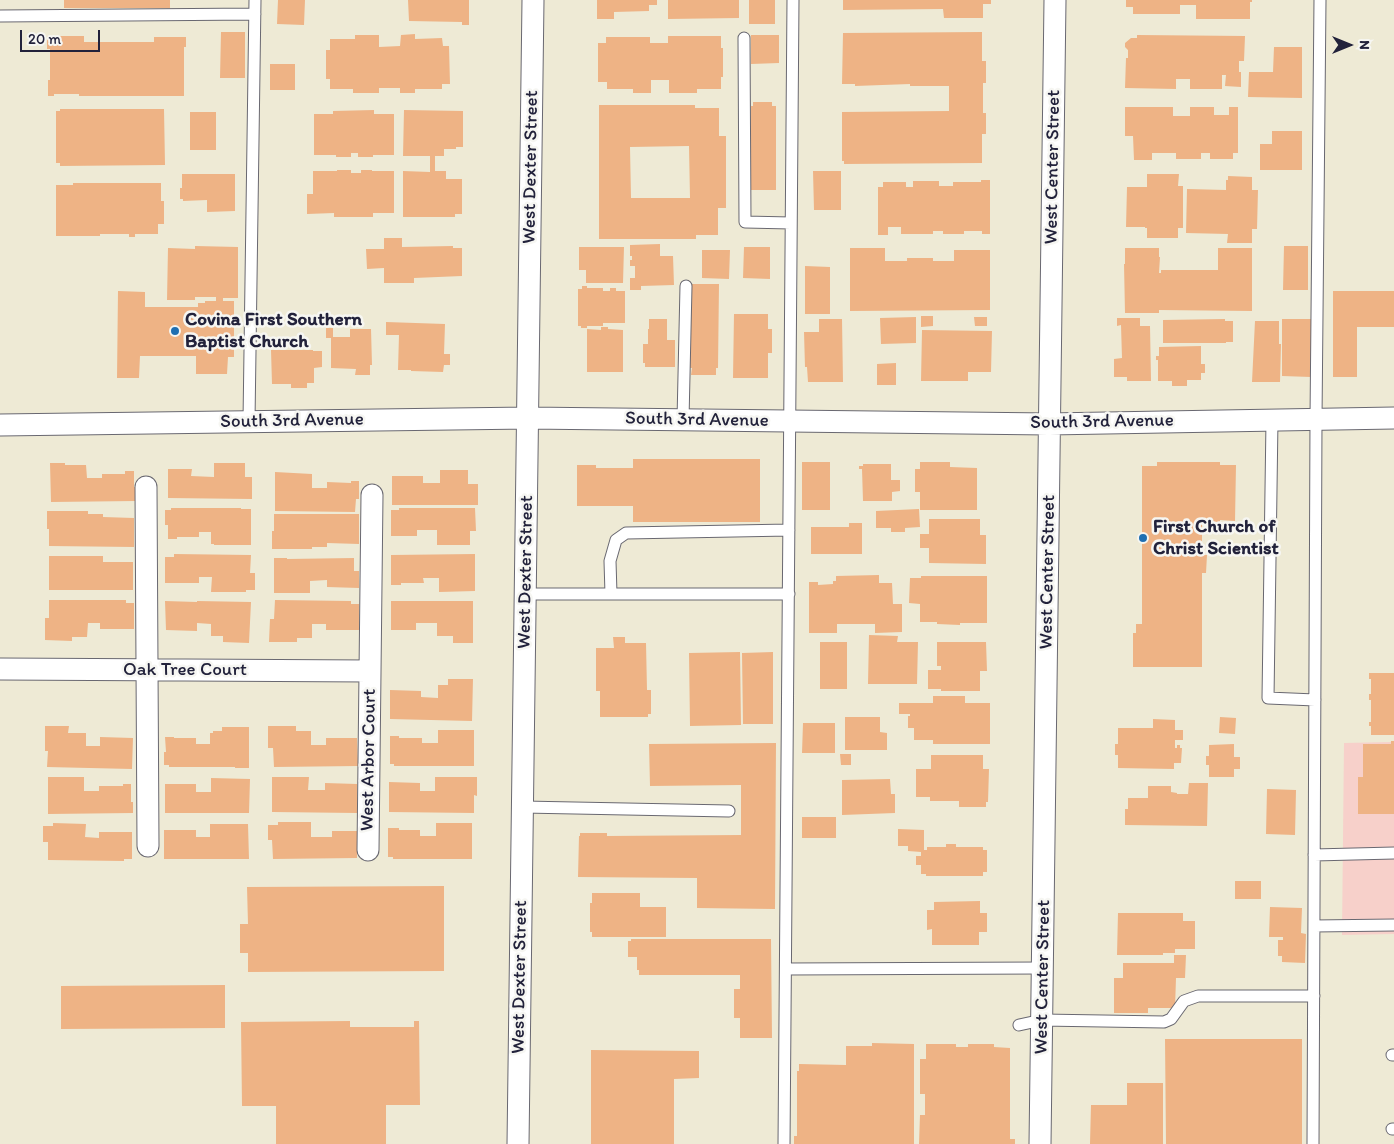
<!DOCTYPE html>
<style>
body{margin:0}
#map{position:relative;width:1394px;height:1144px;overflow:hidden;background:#eeead5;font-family:Itim,sans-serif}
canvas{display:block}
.north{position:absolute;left:1324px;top:20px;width:50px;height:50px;-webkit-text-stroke:4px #f6f6f2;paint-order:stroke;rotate:90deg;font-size:14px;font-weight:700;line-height:20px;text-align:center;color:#22223b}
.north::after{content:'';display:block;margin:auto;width:18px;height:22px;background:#22223b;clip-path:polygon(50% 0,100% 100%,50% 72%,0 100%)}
.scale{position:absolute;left:20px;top:30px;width:80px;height:22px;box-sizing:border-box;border:2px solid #22223b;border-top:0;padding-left:6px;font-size:15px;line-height:18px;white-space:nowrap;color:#22223b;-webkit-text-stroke:4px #f6f6f2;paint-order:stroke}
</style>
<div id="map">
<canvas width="1394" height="1144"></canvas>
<div class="north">N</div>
<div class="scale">20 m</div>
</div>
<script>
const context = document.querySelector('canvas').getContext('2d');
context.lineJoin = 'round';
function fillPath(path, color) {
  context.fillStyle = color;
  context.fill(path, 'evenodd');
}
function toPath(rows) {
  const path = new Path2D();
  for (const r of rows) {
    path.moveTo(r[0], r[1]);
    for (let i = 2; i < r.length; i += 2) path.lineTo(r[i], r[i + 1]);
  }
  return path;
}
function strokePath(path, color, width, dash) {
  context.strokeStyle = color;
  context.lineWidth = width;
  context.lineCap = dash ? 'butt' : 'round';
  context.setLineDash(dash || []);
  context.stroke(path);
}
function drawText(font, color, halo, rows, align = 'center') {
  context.font = font + ' Itim,sans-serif';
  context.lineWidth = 5;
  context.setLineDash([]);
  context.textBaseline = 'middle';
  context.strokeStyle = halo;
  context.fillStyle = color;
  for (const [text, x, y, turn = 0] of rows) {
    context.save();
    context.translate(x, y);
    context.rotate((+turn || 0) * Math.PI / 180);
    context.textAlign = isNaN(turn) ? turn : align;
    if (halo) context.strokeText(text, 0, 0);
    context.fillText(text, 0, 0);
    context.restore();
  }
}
const built = toPath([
 [1394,742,1394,934,1342,935,1344,743]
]);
const building = toPath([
 [64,0,170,0,170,8,64,8],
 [278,0,305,0,304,25,277,24],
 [408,0,469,0,469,25,462,25,462,22,409,21],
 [597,0,657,0,657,5,649,5,649,11,614,12,614,19,597,19],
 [668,0,739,0,739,18,668,19],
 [749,0,775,0,775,24,749,24],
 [843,0,991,0,991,4,983,4,983,18,944,18,943,9,843,10],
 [1126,0,1252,0,1252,2,1250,2,1250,19,1196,19,1196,5,1180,5,1180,14,1133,14,1133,7,1126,7],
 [221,32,245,32,245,78,220,78],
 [982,32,982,61,986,61,986,83,983,83,983,113,986,113,986,134,982,134,982,163,844,164,844,161,842,161,842,112,949,111,949,86,910,86,910,84,855,86,855,84,842,84,843,33],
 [415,34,415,39,442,38,443,46,449,46,450,84,442,84,442,89,415,89,415,93,400,93,400,88,379,88,379,93,353,93,353,89,330,89,330,79,326,79,326,50,330,50,330,39,355,39,355,35,379,35,379,47,400,46,401,35],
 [751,35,779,35,779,63,751,64],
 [1137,35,1245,36,1244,61,1239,61,1239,72,1241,72,1241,87,1225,86,1226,75,1222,75,1222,89,1190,89,1190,79,1176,79,1176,89,1125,88,1126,58,1128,58,1128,50,1125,47,1125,43,1131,38,1137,38],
 [47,36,84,36,84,42,154,42,154,37,186,37,186,47,184,47,184,96,79,96,79,94,54,94,54,96,48,96,48,80,50,80,50,49,47,49],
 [668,36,721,36,721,48,723,48,723,77,721,77,721,89,697,89,697,93,669,93,669,80,651,80,651,93,633,93,633,89,607,89,607,82,598,82,598,43,606,43,606,37,650,37,650,43,668,43],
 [1274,47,1302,47,1302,98,1248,97,1249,72,1273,72],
 [270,64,295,64,295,90,270,90],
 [753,102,772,102,772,106,776,106,776,190,751,190,751,106,753,106],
 [599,105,695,105,695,108,719,108,719,136,726,136,726,208,718,208,718,235,696,235,696,239,599,239],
 [689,146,690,198,631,198,630,147],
 [1125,107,1173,107,1173,116,1190,116,1190,107,1214,107,1214,115,1229,115,1229,107,1238,107,1238,153,1233,153,1233,159,1210,159,1210,153,1201,153,1201,159,1176,159,1176,153,1152,153,1152,160,1134,160,1133,136,1125,136],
 [60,109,164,109,165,165,60,166,60,163,56,163,56,111,60,111],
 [374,110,374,114,394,114,394,155,373,155,373,157,358,157,358,153,351,153,351,157,336,157,336,155,314,155,314,114,333,114,333,111],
 [404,110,463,111,463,147,456,147,456,149,444,149,444,156,435,156,435,171,446,171,446,179,462,179,462,214,455,214,455,217,403,217,403,171,430,172,430,156,403,156],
 [190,112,216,112,216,150,190,150],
 [1272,131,1302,131,1302,170,1260,170,1260,144,1272,144],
 [337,170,351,170,351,173,361,173,361,170,372,170,372,171,394,171,394,213,373,213,373,217,334,217,334,213,307,214,307,194,313,194,313,171,337,171],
 [813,171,841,171,841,210,814,210],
 [182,174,235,174,235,211,207,212,207,200,183,201,183,199,180,199,180,188,182,188],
 [1147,174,1179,174,1178,186,1183,186,1183,228,1178,228,1178,238,1147,238,1147,228,1145,228,1145,227,1126,227,1127,187,1147,187],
 [1228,176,1252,177,1252,190,1258,190,1257,229,1252,229,1252,243,1227,243,1228,234,1186,233,1187,189,1226,190,1226,180,1228,180],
 [981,180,990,180,990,234,982,234,982,231,964,231,964,234,943,234,943,231,933,231,933,234,901,234,901,227,888,227,888,235,878,235,878,187,883,187,883,182,906,182,906,187,913,187,913,181,939,181,939,186,953,186,953,182,981,182],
 [73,183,161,183,161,201,164,201,164,224,158,224,158,234,135,234,135,237,129,237,129,234,100,234,100,236,56,236,56,185,73,185],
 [384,238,402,238,402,247,453,246,453,248,462,248,462,276,414,278,414,283,384,283,384,268,367,269,366,249,384,249],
 [660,244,660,256,673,256,674,285,641,286,641,290,630,290,630,278,635,278,635,266,630,266,630,260,632,260,632,256,630,256,630,245],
 [195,246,238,247,238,298,223,298,223,301,234,301,234,357,228,357,227,374,196,374,196,356,140,356,139,378,117,378,118,291,145,292,145,307,198,307,198,303,205,303,205,301,216,301,216,297,195,297,195,300,167,300,168,248,195,249],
 [1284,246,1308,246,1308,290,1283,290],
 [579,247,624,247,623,283,586,283,586,270,579,270],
 [744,247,770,247,770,279,743,278],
 [850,248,885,248,885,261,907,261,907,258,933,258,933,261,954,261,954,250,990,250,990,310,850,311],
 [1125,248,1159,248,1159,257,1160,257,1159,273,1161,273,1161,270,1218,270,1218,248,1252,248,1252,311,1159,310,1159,313,1125,313,1124,264,1125,264],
 [702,250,730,250,729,279,702,278],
 [805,266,830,267,830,314,805,314],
 [690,284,719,284,718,368,716,368,716,375,691,375,692,368,689,368],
 [582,286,587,286,587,288,603,288,603,291,610,291,610,288,616,288,616,291,625,291,625,323,603,323,603,326,587,326,587,328,581,328,581,326,578,326,578,289,582,289],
 [1333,291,1394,291,1394,327,1357,327,1357,377,1333,377],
 [734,314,768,314,768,329,772,329,772,353,768,353,768,378,733,378],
 [921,316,933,316,933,326,921,327],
 [916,317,916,343,881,344,880,318],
 [974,317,987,317,987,326,975,326],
 [1117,318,1140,318,1140,326,1150,326,1151,381,1127,381,1127,377,1114,377,1114,359,1122,358,1121,325,1117,326],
 [649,319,667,319,667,340,675,340,675,367,645,367,645,363,643,363,643,344,648,344,648,329,649,329],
 [819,319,842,319,843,382,808,382,807,367,805,367,804,332,819,332],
 [1225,319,1225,321,1233,321,1233,342,1226,342,1226,343,1163,343,1163,320],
 [1282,319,1312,319,1311,377,1282,376],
 [1255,321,1279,321,1279,344,1281,344,1280,382,1252,382],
 [386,322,445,324,444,354,450,354,450,365,444,365,443,372,411,371,411,370,398,370,399,335,386,335],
 [601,327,608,327,608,329,623,330,623,372,587,372,587,329,601,330],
 [326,328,333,328,333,337,350,337,350,329,371,329,372,365,370,365,370,375,355,375,356,369,331,368,331,338,326,338],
 [922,330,992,331,991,372,968,372,968,381,921,381],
 [1201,346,1201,364,1205,364,1205,373,1201,373,1201,380,1187,380,1187,386,1172,386,1172,381,1158,381,1158,360,1156,360,1156,356,1159,356,1159,347],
 [271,350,313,350,313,351,322,351,322,367,314,368,314,383,307,383,307,388,291,388,291,384,272,384],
 [896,363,896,385,877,385,877,364],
 [633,459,760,459,760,522,633,522,633,506,577,506,577,465,596,465,596,468,633,468],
 [802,462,830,462,830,510,802,510],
 [920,462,950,462,950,467,977,468,977,510,920,510,920,492,915,492,915,469,920,469],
 [1157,462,1220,462,1220,465,1236,465,1235,521,1220,520,1220,522,1202,522,1202,555,1207,555,1206,573,1202,573,1202,667,1133,667,1133,633,1136,633,1136,624,1142,624,1142,466,1157,466],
 [50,463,65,463,65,465,86,465,87,478,102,478,102,474,125,474,125,471,134,471,134,487,135,487,136,501,51,502],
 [214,463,245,463,245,477,252,477,252,499,168,498,168,469,192,469,191,476,214,477],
 [863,464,891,464,891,480,900,480,900,491,892,492,892,501,863,501,862,469,859,469,859,466,863,466],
 [440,470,468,470,468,484,478,484,478,505,392,505,392,476,423,476,423,483,440,483],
 [275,472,312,474,312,488,327,488,327,482,351,483,351,481,359,481,359,499,356,499,355,512,275,511],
 [171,508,241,508,241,509,251,509,251,545,214,545,214,544,211,544,211,532,199,532,199,537,177,537,177,539,168,539,168,525,165,525,165,510,171,510],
 [399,508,475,508,476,531,470,531,470,545,437,545,437,530,417,530,417,536,391,536,391,510,399,510],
 [919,509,920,527,905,528,905,532,891,532,891,528,876,528,876,511],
 [47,511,88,511,88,514,103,514,103,517,134,518,134,547,49,546,49,529,47,529],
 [274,514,359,514,359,544,327,543,327,547,312,547,312,549,272,549,272,531,274,531],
 [929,519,980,519,980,535,986,535,986,564,929,563,929,548,920,548,920,534,929,534],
 [849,523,862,523,862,554,811,554,811,527,849,527],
 [174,554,251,555,250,573,255,573,255,590,246,590,246,592,211,592,212,577,199,577,199,583,165,583,165,557,174,557],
 [475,554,475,591,439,592,439,578,423,578,424,583,401,583,401,585,391,585,391,555],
 [49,556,103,556,103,562,133,562,133,590,49,590],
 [274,558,287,558,287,559,354,558,354,571,359,571,359,588,327,587,327,580,310,581,310,593,274,593],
 [879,575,879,583,892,583,893,604,902,604,902,632,875,633,875,624,837,624,837,633,809,633,809,582,818,582,818,585,833,584,833,581,836,581,836,576],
 [921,576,987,576,987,623,960,623,960,625,937,624,937,622,920,622,920,604,909,603,910,578,921,578],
 [49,600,126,600,126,603,134,603,134,629,100,629,100,623,88,623,87,637,72,637,72,641,45,640,45,618,49,618],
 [275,600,351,601,351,604,359,604,359,630,326,630,326,624,312,624,312,638,297,638,297,642,269,642,270,619,274,619],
 [165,601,197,602,197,601,251,602,249,643,223,642,223,636,211,636,211,624,197,623,197,631,166,630],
 [391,601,473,601,473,643,453,643,453,636,437,636,437,623,416,623,416,630,391,630],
 [869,635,898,636,897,642,918,642,917,684,868,684],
 [613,637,625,637,625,643,646,643,647,690,651,690,651,714,648,714,648,717,600,717,600,691,596,691,596,648,614,648],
 [820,642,847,642,847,689,820,689],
 [937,642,986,642,987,671,980,671,980,691,941,691,941,689,928,689,928,670,941,670,941,666,937,666],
 [740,652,741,725,690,726,689,653],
 [773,652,773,724,743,724,742,653],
 [1369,673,1394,673,1394,735,1371,735,1371,726,1369,726,1369,722,1371,722,1371,700,1369,700,1369,694,1371,694,1371,679,1369,679],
 [448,679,473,679,472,721,390,719,390,690,421,691,421,697,438,698,438,685,448,685],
 [933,696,965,696,965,703,990,703,990,744,933,744,933,740,914,740,914,728,908,728,908,716,910,716,910,714,899,714,899,703,933,703],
 [845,717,880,717,880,732,887,733,887,750,845,750],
 [1220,717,1236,718,1235,734,1219,733],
 [1153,719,1175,720,1175,730,1183,730,1183,740,1175,740,1175,748,1177,748,1177,745,1180,745,1180,748,1182,748,1181,763,1174,763,1174,769,1118,768,1118,755,1115,755,1115,744,1118,744,1118,728,1153,728],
 [803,723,835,723,835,753,802,753],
 [45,726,69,726,68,733,86,733,86,746,100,746,100,737,133,738,132,769,47,767,48,751,45,751],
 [268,726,296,726,296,731,311,731,311,745,326,745,326,738,357,738,358,766,274,767,273,748,268,748],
 [222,727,249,727,249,768,235,768,235,767,169,767,169,765,164,765,164,752,166,752,165,737,174,737,174,738,196,738,196,744,210,744,210,733,213,733,213,731,222,731],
 [438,730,474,730,474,766,394,766,394,764,390,764,390,736,399,736,399,738,422,738,422,743,438,743],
 [1391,741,1394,741,1394,814,1358,814,1358,777,1363,777,1363,744,1391,744],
 [776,743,775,909,697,908,697,878,578,877,579,836,580,836,580,833,607,833,607,836,741,835,741,785,650,786,649,744],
 [1234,744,1234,757,1240,757,1240,769,1234,769,1234,777,1209,777,1209,765,1206,765,1206,756,1209,756,1209,745],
 [840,754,851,754,851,765,841,765],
 [931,755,983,755,983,769,989,769,988,802,986,802,986,807,959,807,959,801,930,801,930,797,916,797,916,769,931,769],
 [48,777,84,777,84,791,99,791,99,786,123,786,123,784,131,784,131,802,133,802,133,813,48,814],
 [272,777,309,777,308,790,325,790,325,783,357,784,357,813,272,812],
 [435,777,477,777,477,796,474,795,474,813,389,812,389,782,420,783,420,791,435,791],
 [211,778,250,779,249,813,165,813,165,784,196,784,196,792,211,792],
 [890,779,891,794,895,794,895,813,842,815,842,780],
 [1189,783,1208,783,1207,826,1125,825,1125,809,1128,809,1128,798,1148,798,1148,786,1171,786,1171,792,1177,793,1177,794,1188,794],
 [1267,789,1296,790,1295,835,1266,834],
 [802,817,836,817,836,838,802,838],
 [278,822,311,822,311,837,332,837,332,831,357,831,357,858,273,859,272,840,268,840,268,825,278,825],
 [53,823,86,824,85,837,99,838,99,832,132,832,132,859,124,859,124,861,48,860,48,842,43,842,43,826,53,826],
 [436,823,472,823,472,859,393,859,393,857,388,857,388,828,399,828,399,830,420,830,420,836,436,836],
 [210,824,248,824,249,859,164,859,164,830,196,830,196,837,210,837],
 [898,829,924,830,924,850,927,850,927,847,946,847,946,844,956,844,956,847,983,847,983,850,987,850,987,872,983,872,983,876,926,876,926,874,921,874,921,865,916,865,916,856,921,856,921,852,908,851,908,846,898,846],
 [1235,881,1261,881,1261,899,1235,899],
 [444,886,444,971,248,972,248,953,240,953,240,924,248,924,247,887],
 [592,893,640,893,640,907,666,907,666,937,592,937,592,932,590,932,590,903,592,903],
 [980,901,980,913,987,913,987,932,979,932,979,945,932,945,932,929,927,930,927,910,934,910,934,902],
 [1270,907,1302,908,1301,933,1306,934,1305,963,1282,962,1282,956,1278,956,1278,940,1283,940,1283,937,1269,937],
 [1118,913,1183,913,1183,921,1195,921,1195,949,1175,949,1175,953,1163,953,1163,955,1117,955],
 [631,939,771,939,772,1038,740,1038,740,1018,734,1018,734,989,740,989,740,975,639,975,639,970,637,970,637,957,628,957,628,941,631,941],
 [1174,955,1186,955,1185,978,1176,978,1175,1008,1148,1008,1148,1013,1114,1013,1114,978,1123,978,1123,963,1174,963],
 [225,985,225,1028,61,1029,61,986],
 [350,1021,350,1027,414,1027,414,1021,419,1021,420,1105,386,1105,386,1144,276,1144,276,1106,242,1106,241,1022],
 [1165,1039,1302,1039,1302,1144,1166,1144],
 [872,1043,914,1044,914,1144,794,1144,794,1136,797,1136,797,1071,799,1071,799,1064,846,1065,846,1046,872,1046],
 [926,1044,956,1044,956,1047,968,1047,968,1044,994,1044,994,1047,1010,1048,1010,1139,1015,1139,1015,1144,919,1144,920,1115,925,1115,925,1094,920,1094,920,1059,926,1059],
 [591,1050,699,1051,699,1078,674,1079,674,1144,591,1144],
 [1127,1083,1163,1083,1163,1144,1090,1144,1091,1105,1127,1105]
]);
const lane = toPath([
 [0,16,255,14],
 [744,38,745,222,791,223],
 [683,420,686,286],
 [1272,420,1268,698,1315,700],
 [249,421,255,0],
 [526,594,789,594],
 [611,594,610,561,616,540,626,533,789,530],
 [523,807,729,811],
 [1314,855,1394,853],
 [1314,926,1394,925],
 [786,969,1043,968],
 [1019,1025,1042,1020,1164,1022,1171,1019,1184,1001,1198,996,1314,996],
 [1392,1055,1394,1055],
 [1392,1129,1394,1129],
 [784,1144,793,0],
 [1313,1144,1316,419,1320,0]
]);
const street = toPath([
 [0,425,528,418,1049,424,1394,418],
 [146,487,148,846],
 [0,669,370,671],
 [368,850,372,495],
 [518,1144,533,0],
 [1040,1144,1055,0]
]);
const markers = [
 [175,331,5,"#1f6fb2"],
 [1143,538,5,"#1f6fb2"]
];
const streetNames = [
 ["West Dexter Street",531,167,-89],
 ["West Center Street",1053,167,-89],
 ["South 3rd Avenue",697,420,1],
 ["South 3rd Avenue",292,421,-1],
 ["South 3rd Avenue",1102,422,-1],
 ["West Dexter Street",526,572,-89],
 ["West Center Street",1048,572,-89],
 ["Oak Tree Court",185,670],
 ["West Arbor Court",369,760,-89],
 ["West Dexter Street",520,977,-89],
 ["West Center Street",1043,977,-89]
];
const poiNames = [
 ["Covina First Southern",185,320],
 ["Baptist Church",185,342],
 ["First Church of",1153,527],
 ["Christ Scientist",1153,549]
];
fillPath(built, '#f7d0ca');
fillPath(building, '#eeb385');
strokePath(lane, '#696871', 13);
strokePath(street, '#696871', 23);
strokePath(lane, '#fff', 11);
strokePath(street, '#fff', 21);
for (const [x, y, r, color] of markers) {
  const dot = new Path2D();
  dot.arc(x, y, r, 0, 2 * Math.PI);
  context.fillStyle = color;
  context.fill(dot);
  strokePath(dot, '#f6f6f2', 2);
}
drawText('19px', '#22223b', '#f6f6f2', streetNames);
drawText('bold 19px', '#22223b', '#f6f6f2', poiNames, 'left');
</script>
